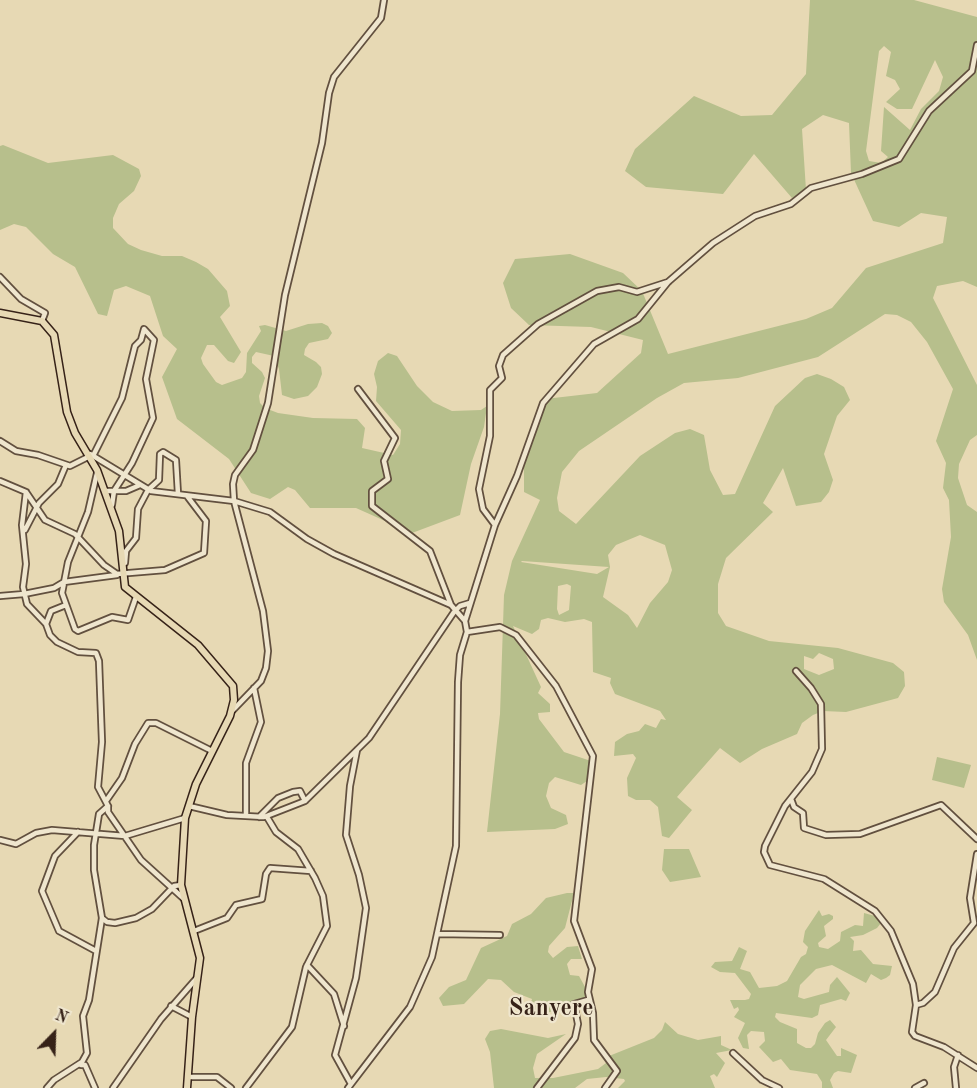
<!DOCTYPE html>
<style>
body{margin:0}
#map{position:relative;width:977px;height:1088px;overflow:hidden;background:#e7d9b4;font-family:"Old Standard TT",serif}
canvas{display:block}
.north{position:absolute;left:24px;top:1004px;width:60px;height:60px;-webkit-text-stroke:4px #efe6ce;paint-order:stroke;rotate:23deg;font-size:16px;font-weight:700;line-height:24px;text-align:center;color:#362218}
.north::after{content:'';display:block;margin:auto;width:21px;height:27px;background:#362218;clip-path:polygon(50% 0,100% 100%,50% 72%,0 100%)}
</style>
<div id="map">
<canvas width="977" height="1088"></canvas>
<div class="north">N</div>
</div>
<script>
const context = document.querySelector('canvas').getContext('2d');
context.lineJoin = 'round';
function fillPath(path, color) {
  context.fillStyle = color;
  context.fill(path, 'evenodd');
}
function toPath(rows) {
  const path = new Path2D();
  for (const r of rows) {
    path.moveTo(r[0], r[1]);
    for (let i = 2; i < r.length; i += 2) path.lineTo(r[i], r[i + 1]);
  }
  return path;
}
function strokePath(path, color, width, dash) {
  context.strokeStyle = color;
  context.lineWidth = width;
  context.lineCap = dash ? 'butt' : 'round';
  context.setLineDash(dash || []);
  context.stroke(path);
}
function drawText(font, color, halo, rows, align = 'center') {
  context.font = font + ' "Old Standard TT",serif';
  context.lineWidth = 4.5;
  context.setLineDash([]);
  context.textBaseline = 'middle';
  context.strokeStyle = halo;
  context.fillStyle = color;
  for (const [text, x, y, turn = 0] of rows) {
    context.save();
    context.translate(x, y);
    context.rotate((+turn || 0) * Math.PI / 180);
    context.textAlign = isNaN(turn) ? turn : align;
    if (halo) context.strokeText(text, 0, 0);
    context.fillText(text, 0, 0);
    context.restore();
  }
}
const green = toPath([
 [810,0,914,0,977,17,977,287,963,281,937,286,933,298,977,385,977,435,970,440,959,464,958,478,967,505,977,512,977,660,968,635,944,602,942,589,951,537,949,500,943,488,946,463,936,441,953,389,927,342,911,322,897,315,885,314,818,357,738,378,684,383,657,398,579,451,562,472,557,498,559,511,576,524,640,456,675,433,690,429,704,435,710,470,723,495,735,494,775,406,805,378,817,374,831,379,844,387,850,400,837,416,824,454,833,480,829,492,821,502,796,506,783,468,763,503,773,512,726,558,718,584,718,613,726,626,769,641,838,648,893,663,904,672,905,686,898,698,846,712,823,711,813,715,802,723,797,734,762,749,740,763,720,748,677,797,692,810,669,838,662,836,658,807,650,800,636,800,628,796,627,778,636,758,633,754,614,756,615,742,627,734,639,731,645,724,656,728,661,719,666,720,660,711,615,694,610,683,611,678,593,672,592,622,584,619,565,622,548,618,541,620,539,629,532,634,513,626,541,687,538,693,550,704,550,712,538,713,539,719,564,752,591,761,594,769,587,781,581,785,555,777,549,783,546,796,551,808,566,815,568,824,555,829,487,832,500,714,504,595,512,561,540,500,524,492,524,460,545,399,597,393,641,353,643,340,591,327,529,325,511,308,503,283,515,259,570,254,623,273,642,291,668,354,806,319,832,308,866,268,943,243,947,217,921,213,899,227,873,221,851,173,849,123,823,115,802,129,806,190,792,198,754,154,723,194,646,187,625,171,635,149,694,96,741,116,772,115,806,74],
 [884,46,891,52,886,76,895,80,900,89,886,102,897,109,912,109,935,60,943,77,939,91,921,109,910,130,884,107,881,151,888,157,881,163,869,161,866,151,879,51],
 [640,535,665,545,672,570,668,582,650,603,637,628,628,615,603,597,610,567,608,555,616,545],
 [521,562,522,561,609,567,597,574],
 [567,584,571,586,569,610,559,615,557,609,558,586],
 [819,653,833,659,834,669,819,675,804,669,804,656,813,659],
 [3,145,48,163,113,155,139,169,141,176,134,191,119,204,113,218,113,228,128,244,141,250,162,256,182,256,196,262,208,269,227,291,230,306,220,317,241,352,234,363,228,361,214,345,207,345,201,358,203,364,216,382,222,385,242,378,246,372,247,353,261,331,259,326,265,325,286,331,308,324,322,323,328,326,332,333,328,339,309,343,305,349,304,355,316,362,321,367,322,374,317,387,308,396,294,399,282,395,279,369,274,356,256,352,252,357,252,363,262,372,265,378,259,396,260,403,265,408,278,413,313,418,357,419,365,428,362,448,393,455,400,444,401,430,376,401,377,387,374,374,378,361,388,353,397,356,417,386,433,402,452,411,481,410,487,406,484,427,471,464,460,515,412,533,356,508,310,508,295,490,288,487,270,499,251,493,229,459,177,419,162,377,177,349,163,336,150,296,126,286,114,290,107,316,98,314,75,267,53,254,26,227,14,224,0,230,0,146],
 [937,757,971,765,964,788,932,780],
 [664,849,689,849,701,877,670,882,662,870],
 [567,893,574,893,565,928,549,946,548,952,553,958,567,947,578,946,582,959,571,959,567,964,570,975,579,976,590,996,557,1010,546,1013,529,1010,532,999,514,992,501,980,488,979,464,1004,443,1006,439,998,449,987,466,980,481,948,507,936,512,924,531,914,546,898],
 [819,910,822,916,829,914,833,916,833,919,824,926,826,936,818,943,819,947,828,949,840,941,841,932,855,925,863,926,864,913,875,916,881,923,877,928,863,935,850,937,854,941,853,951,861,950,873,964,892,966,890,975,886,978,881,980,871,974,866,983,832,965,816,969,800,985,798,997,804,999,829,992,830,985,837,977,850,993,846,1001,841,999,820,1005,818,1015,812,1018,776,1013,775,1017,780,1022,797,1029,797,1043,806,1048,811,1048,815,1044,818,1033,825,1023,830,1020,836,1027,826,1040,837,1056,841,1056,841,1048,857,1055,851,1073,838,1071,834,1073,830,1080,833,1088,822,1088,822,1082,817,1074,790,1070,781,1059,773,1062,759,1047,765,1041,764,1032,751,1031,747,1035,749,1049,743,1048,738,1038,745,1023,734,1017,739,1010,738,1007,734,1009,730,1000,745,1000,749,999,751,994,735,973,720,972,711,967,715,962,732,961,739,947,747,951,740,969,750,972,759,988,777,986,787,981,801,957,806,954,808,947,803,942,805,931],
 [665,1022,678,1034,698,1040,721,1036,721,1045,732,1050,716,1053,725,1063,717,1077,714,1074,710,1076,715,1088,618,1088,625,1081,624,1079,606,1077,587,1079,575,1088,494,1088,490,1052,485,1039,490,1031,501,1029,548,1038,566,1034,537,1054,533,1068,535,1078,553,1078,598,1069,606,1063,604,1058,654,1038,662,1030]
]);
const minor = toPath([
 [0,277,21,299,45,313,42,321],
 [358,389,395,438,384,461,388,479,372,491,372,506,430,551,451,605],
 [0,441,16,451,38,455,70,466,90,456],
 [90,454,151,491,234,501,270,512,307,539,334,554,451,605,465,621],
 [93,456,122,398,135,346,141,340,144,329,154,340,146,379,153,418,132,463,114,491,112,505],
 [97,473,88,512,68,562,62,593,75,629,78,631,112,617,128,620,136,597],
 [0,481,26,492,45,520,75,534,104,565,117,574,165,570,204,553,206,521,187,496],
 [105,491,126,491,140,485],
 [26,492,22,525,26,564,23,587,27,604,46,624,50,635,57,642,78,652,96,653,99,661,102,742,98,787,108,806,108,812,141,860,183,898],
 [495,525,483,509,479,489,490,436,490,390,502,378,499,366,503,355,538,324,597,291,619,287,637,292,668,282],
 [25,530,39,503,58,484,66,465],
 [125,563,126,551,136,538,138,509,148,490,159,480,160,454,163,452,176,460,178,494],
 [0,596,24,594,54,588,64,582,117,575],
 [46,624,51,611,66,605],
 [467,632,500,627,516,635,556,686,593,756,574,921,592,969,588,992,593,1013,594,1040,617,1071,605,1088],
 [796,671,811,688,821,704,822,749,812,772,785,806,765,846,764,852,770,865,824,879,875,911,891,931,913,984,916,1005,912,1032,915,1036,944,1047,977,1068],
 [233,710,261,681,266,668,268,651,263,611,234,501,233,484,235,475,253,450,268,403,285,295,322,143,329,93,334,77,381,18,384,0],
 [791,799,794,807,803,813,804,828,826,835,860,834,941,805,977,839],
 [106,801,122,778,135,744,148,723,156,723,212,751],
 [189,806,227,815,264,817,305,801,369,738,454,612,460,606,470,603],
 [246,816,246,763,261,722,254,688],
 [259,817,278,798,293,792,300,791,305,801],
 [78,832,55,856,42,891,59,931,96,951],
 [0,840,16,844,36,833,52,830,125,836,185,818],
 [102,918,107,922,115,923,136,918,152,909,174,886,181,885],
 [194,931,227,918,236,905,262,899,266,874,270,868,311,871],
 [438,934,500,935],
 [307,965,334,994,344,1026],
 [916,1005,923,1003,935,992,954,948,974,923,970,898,977,854],
 [171,1006,192,1017],
 [733,1053,762,1080,779,1088],
 [81,1065,85,1065,95,1088],
 [188,1077,217,1077,231,1088],
 [351,1084,335,1055,356,978,366,908,359,875,346,835,350,786,357,750],
 [47,1088,54,1080,82,1062,87,1053,83,1016,89,1000,102,918,94,870,94,845,99,814,108,806],
 [113,1088,161,1019,196,979],
 [246,1088,292,1027,306,967,327,926,323,896,315,878,298,849,276,832,267,817],
 [348,1088,410,1007,432,957,456,846,458,682,460,655,467,632,465,621,495,525,517,476,543,403,594,344,638,319,668,282,713,243,755,216,791,204,811,188,862,174,899,159,929,111,972,71,977,45],
 [537,1088,575,1038,578,1024,574,1004,588,1000],
 [915,1088,924,1083],
 [956,1088,954,1067,958,1055]
]);
const major = toPath([
 [0,313,42,321,54,335,67,412,75,433,97,470,119,531,125,587,198,645,233,686,234,700,230,716,196,784,185,818,181,885,200,958,192,1017,187,1088]
]);
const quarterNames = [
 ["Sanyere",551,1009]
];
fillPath(green, '#b7bf8c');
strokePath(minor, '#62503f', 8);
strokePath(major, '#362218', 9);
strokePath(minor, '#efe6ce', 4.5);
strokePath(major, '#e7d9b4', 6);
drawText('bold 24px', '#362218', '#efe6ce', quarterNames);
</script>
